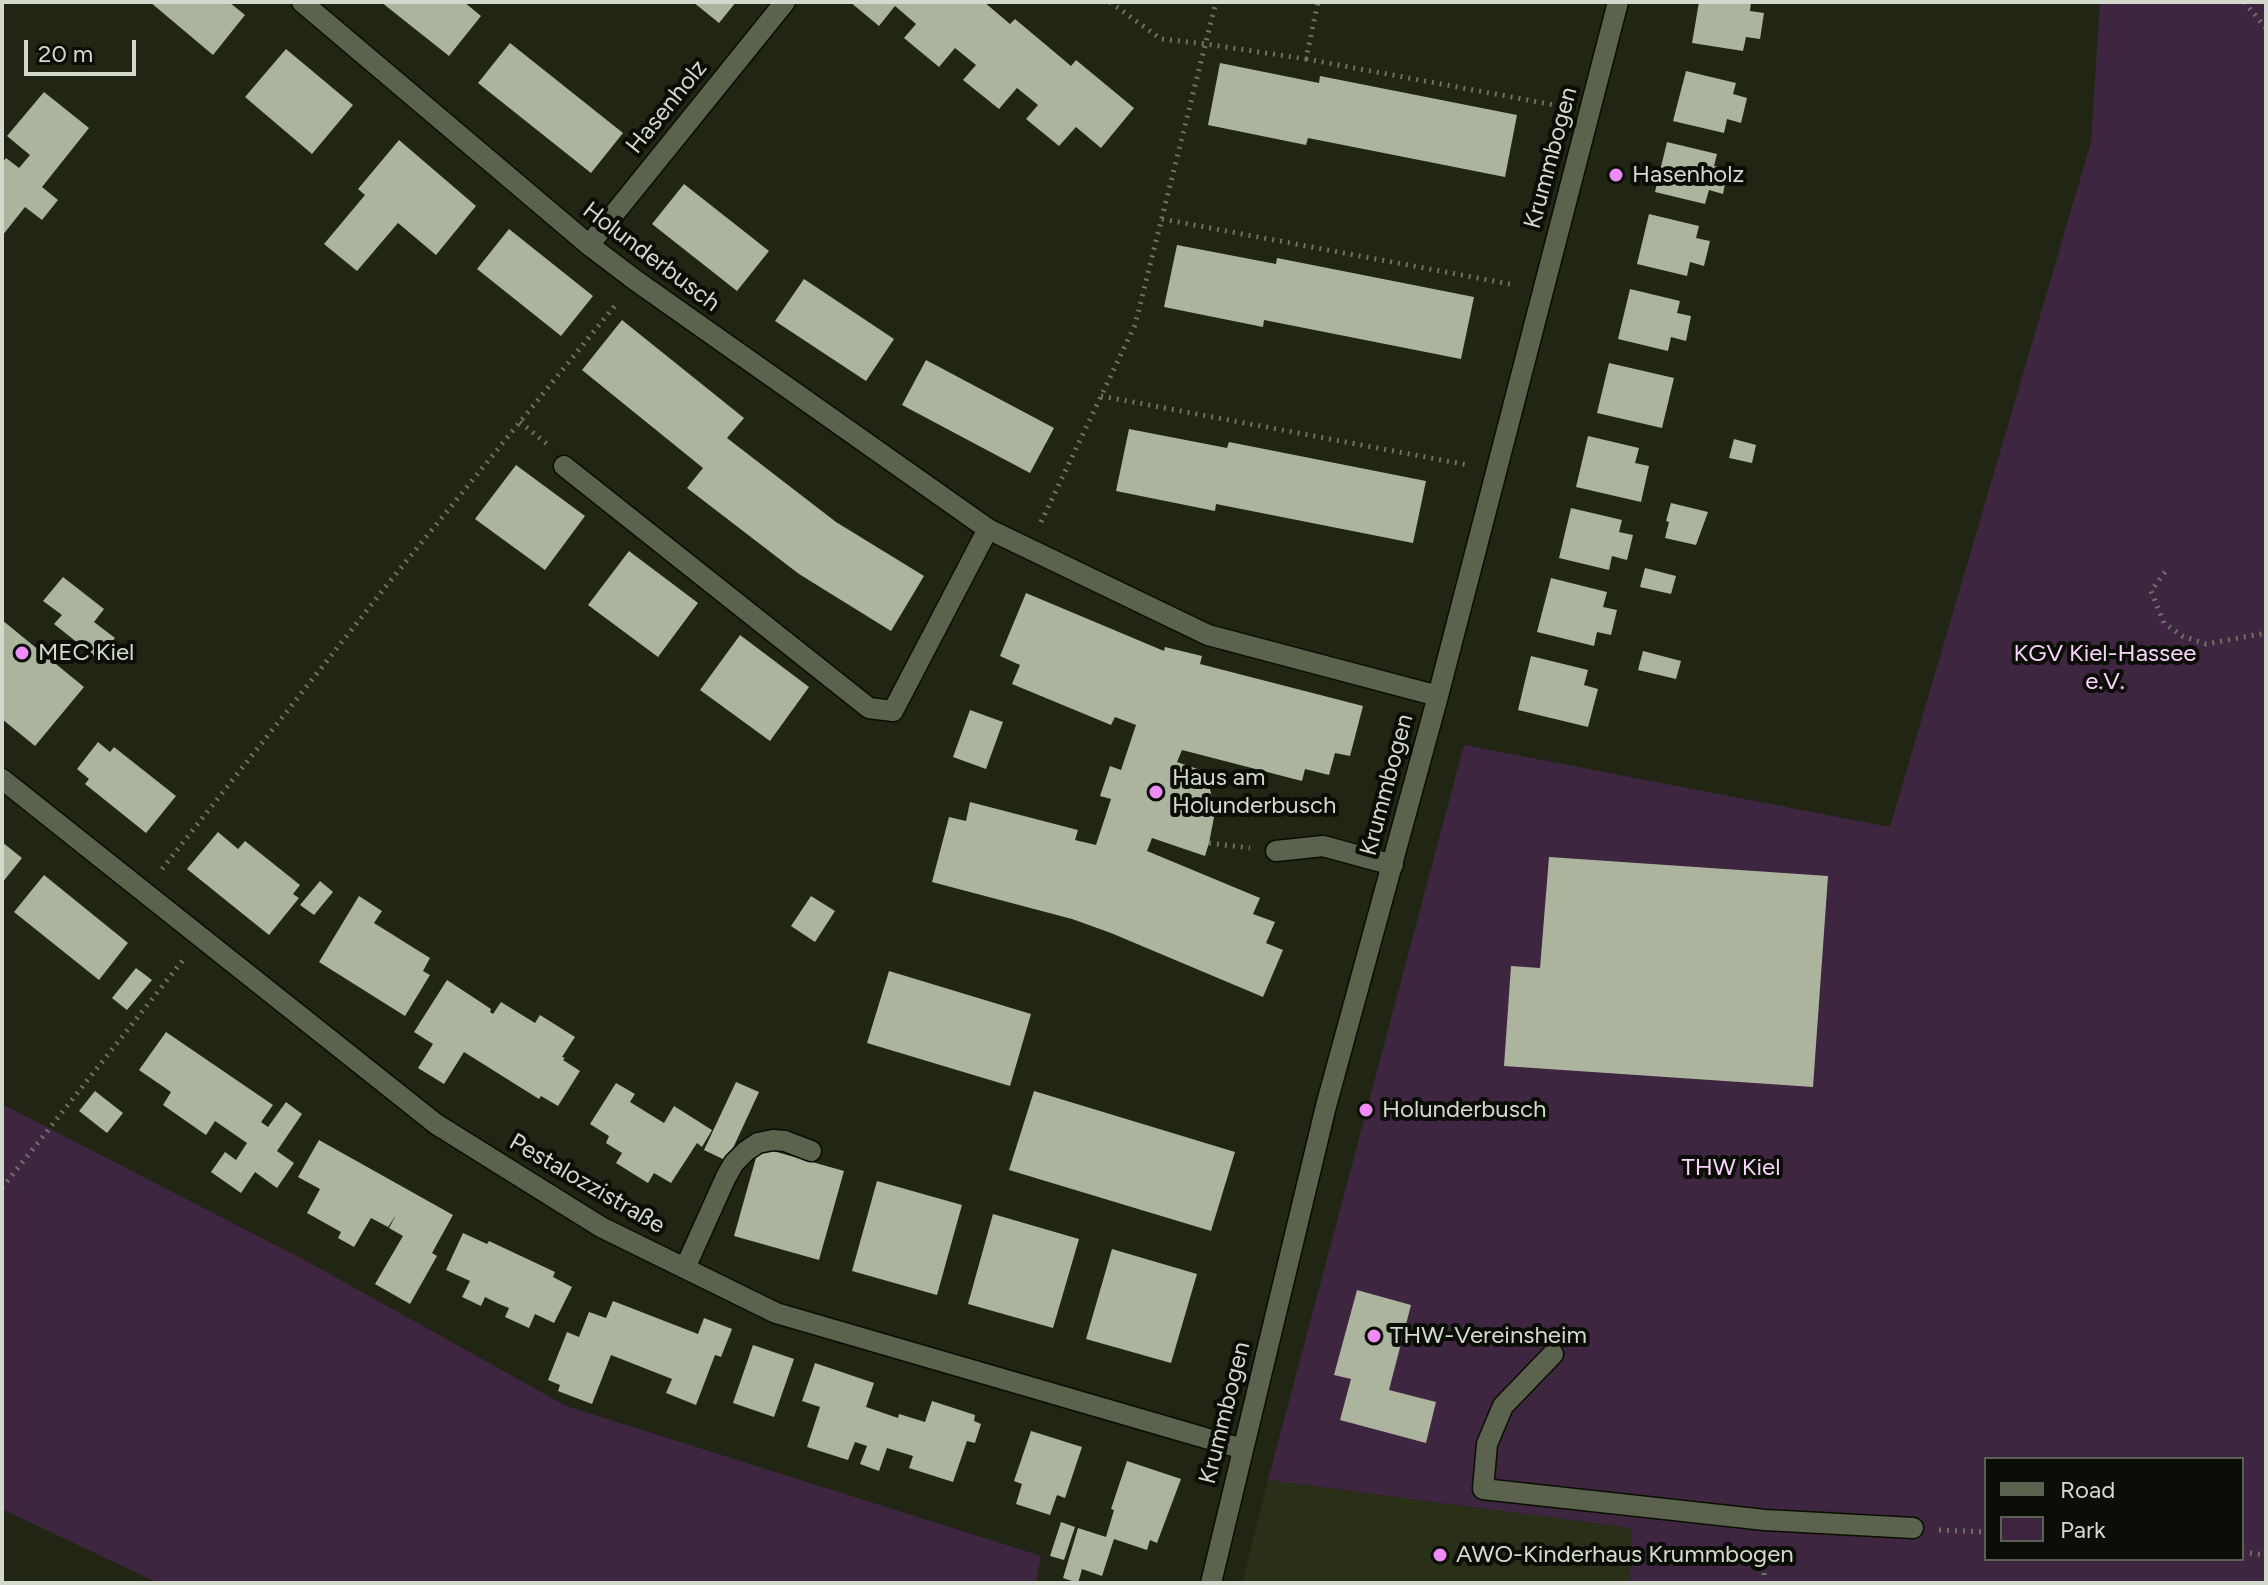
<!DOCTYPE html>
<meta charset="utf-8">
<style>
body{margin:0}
#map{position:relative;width:2268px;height:1585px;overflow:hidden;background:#202613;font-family:Figtree,sans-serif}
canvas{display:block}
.frame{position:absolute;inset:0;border:4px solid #d4d9cd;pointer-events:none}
.legend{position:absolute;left:1984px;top:1457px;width:260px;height:104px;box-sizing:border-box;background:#0b0e06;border:2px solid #5b5f56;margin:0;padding:10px 14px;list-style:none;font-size:24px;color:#d4d9cd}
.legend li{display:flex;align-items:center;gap:16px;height:40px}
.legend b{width:40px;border:2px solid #5b5f56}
.scale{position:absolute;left:24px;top:40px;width:112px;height:36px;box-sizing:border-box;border:4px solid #d4d9cd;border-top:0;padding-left:10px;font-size:24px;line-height:28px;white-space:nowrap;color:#d4d9cd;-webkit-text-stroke:6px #0b0e06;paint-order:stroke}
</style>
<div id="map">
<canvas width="2268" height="1585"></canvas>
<div class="frame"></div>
<ul class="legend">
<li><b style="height:10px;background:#5b624d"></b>Road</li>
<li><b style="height:22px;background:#3e2640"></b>Park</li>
</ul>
<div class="scale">20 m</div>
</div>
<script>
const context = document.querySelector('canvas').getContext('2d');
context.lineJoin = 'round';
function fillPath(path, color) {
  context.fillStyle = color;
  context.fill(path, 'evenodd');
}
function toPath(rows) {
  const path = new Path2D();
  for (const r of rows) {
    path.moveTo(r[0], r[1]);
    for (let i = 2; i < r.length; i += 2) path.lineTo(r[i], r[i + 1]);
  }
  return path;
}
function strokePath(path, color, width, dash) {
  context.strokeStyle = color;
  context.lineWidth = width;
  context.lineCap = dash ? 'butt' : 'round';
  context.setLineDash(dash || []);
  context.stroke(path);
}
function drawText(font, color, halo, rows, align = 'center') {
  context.font = font + ' Figtree,sans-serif';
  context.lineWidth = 8;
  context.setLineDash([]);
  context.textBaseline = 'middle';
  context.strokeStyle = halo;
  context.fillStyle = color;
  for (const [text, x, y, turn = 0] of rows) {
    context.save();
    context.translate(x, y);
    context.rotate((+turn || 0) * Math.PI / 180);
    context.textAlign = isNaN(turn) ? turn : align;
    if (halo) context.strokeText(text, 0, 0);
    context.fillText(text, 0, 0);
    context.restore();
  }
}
const built = toPath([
 [1268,1480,1631,1528,1630,1583,1242,1583]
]);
const green = toPath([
 [2100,2,2266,2,2266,1583,1630,1583,1631,1528,1268,1480,1464,745,1890,827,2091,142],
 [1986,1459,2242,1459,2242,1559,1986,1559],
 [2,1104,310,1263,566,1406,1041,1556,1036,1583,158,1583,2,1509]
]);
const building = toPath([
 [150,2,229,2,245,15,213,55],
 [381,2,464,2,481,16,449,56],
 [693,2,736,2,719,23],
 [850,2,984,2,1010,24,1015,19,1071,66,1076,60,1134,108,1101,148,1076,127,1059,146,1026,119,1038,105,1017,88,999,109,963,80,976,65,955,48,939,67,904,38,916,24,895,6,879,26],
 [1699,2,1751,2,1750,11,1764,13,1760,39,1746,37,1743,51,1692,43],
 [510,43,623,133,591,173,478,83],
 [286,49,353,105,312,154,245,97],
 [1220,63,1319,83,1320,76,1517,115,1505,177,1308,138,1306,145,1208,125],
 [1686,71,1736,83,1733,94,1747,98,1741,123,1727,119,1724,133,1673,121],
 [44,92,89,128,42,187,58,200,42,220,25,207,2,236,2,163,6,158,19,168,30,155,7,136],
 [399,140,476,206,436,255,398,223,357,271,324,244,365,195,358,189],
 [1667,142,1717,154,1714,166,1728,169,1723,194,1709,190,1705,204,1655,192],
 [684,184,769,251,737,291,652,224],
 [1649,214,1699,226,1696,238,1710,241,1704,266,1690,262,1687,276,1637,264],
 [509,229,593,296,561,336,477,269],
 [1177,245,1276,264,1277,258,1474,297,1461,359,1264,320,1263,327,1164,307],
 [804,279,894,339,866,381,775,321],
 [1630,289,1680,301,1677,313,1691,316,1686,341,1671,337,1668,351,1618,339],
 [622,320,744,418,727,438,836,522,924,576,891,631,799,574,687,488,703,468,582,370],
 [926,360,1054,428,1030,473,902,405],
 [1609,363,1674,378,1662,428,1597,413],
 [1129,429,1227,448,1229,442,1426,481,1413,543,1216,504,1215,511,1116,491],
 [1588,436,1639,448,1635,463,1649,466,1641,502,1576,487],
 [1734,439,1756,445,1752,463,1729,458],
 [516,465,585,516,545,570,475,519],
 [1671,503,1708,512,1696,545,1665,538,1669,522,1666,521],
 [1571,508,1622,520,1619,532,1633,535,1627,560,1612,556,1609,570,1559,558],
 [629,551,698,603,658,657,588,605],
 [1645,568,1676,576,1671,594,1640,587],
 [63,577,104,609,94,622,115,638,98,659,54,624,62,615,43,601],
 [1551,578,1607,592,1603,607,1617,610,1611,635,1597,632,1594,646,1537,632],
 [1026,593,1164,651,1165,647,1202,656,1200,664,1363,706,1350,756,1335,753,1329,775,1305,769,1302,781,1182,750,1177,762,1209,773,1210,789,1215,812,1209,843,1205,856,1152,838,1147,851,1260,898,1253,914,1275,922,1266,943,1283,950,1263,997,1111,933,1072,919,932,882,949,817,966,821,970,802,1078,830,1075,840,1096,845,1111,799,1100,796,1110,766,1121,770,1136,725,1115,717,1111,725,1012,684,1020,665,1000,656],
 [2,620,84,687,35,746,2,719],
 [740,635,809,687,770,741,700,690],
 [1643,651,1681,661,1676,679,1638,670],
 [1531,656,1588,670,1584,685,1598,689,1588,727,1518,710],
 [970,710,1003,722,986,769,953,757],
 [98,742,110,752,114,747,176,796,146,833,85,784,89,779,77,769],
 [218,832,238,849,245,841,300,885,293,894,299,898,269,935,187,869],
 [2,842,22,858,2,883],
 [1549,857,1828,876,1813,1087,1504,1066,1511,966,1540,968],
 [44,875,128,943,99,980,14,912],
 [320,881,333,892,314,915,300,905],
 [359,896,382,911,374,923,430,958,423,971,430,975,405,1016,319,962],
 [811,896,835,911,815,942,791,926],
 [136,968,152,980,127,1010,112,998],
 [889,971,1031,1014,1010,1086,867,1043],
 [447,980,491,1009,490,1012,493,1014,501,1002,535,1023,540,1015,575,1037,562,1057,565,1058,563,1060,580,1071,558,1106,541,1096,539,1099,464,1052,444,1084,418,1068,433,1044,414,1032],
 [166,1032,273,1105,261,1122,268,1127,286,1102,302,1114,277,1151,294,1163,277,1188,255,1172,241,1193,211,1172,225,1152,236,1160,247,1143,215,1121,206,1135,163,1105,171,1092,139,1070],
 [736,1082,759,1092,727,1161,704,1150],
 [616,1083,635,1094,630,1102,664,1123,674,1106,712,1130,702,1147,697,1143,671,1183,654,1173,648,1183,616,1163,622,1153,606,1143,609,1136,590,1124],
 [95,1091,123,1113,107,1133,79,1111],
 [1034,1091,1235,1152,1211,1231,1009,1170],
 [319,1140,453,1215,432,1253,437,1256,410,1304,375,1284,403,1236,389,1228,396,1215,388,1227,371,1218,354,1247,338,1238,341,1232,307,1213,320,1189,298,1177],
 [759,1147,844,1171,819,1260,734,1236],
 [877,1181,962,1205,937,1295,852,1271],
 [993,1214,1079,1239,1053,1328,968,1304],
 [463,1233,487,1244,489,1241,555,1272,553,1277,572,1287,554,1323,535,1314,529,1328,505,1317,509,1308,499,1304,485,1297,481,1306,462,1297,470,1281,446,1270],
 [1112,1249,1197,1274,1171,1363,1086,1339],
 [1357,1290,1411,1305,1389,1390,1436,1402,1426,1443,1340,1420,1351,1379,1334,1375],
 [613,1301,698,1334,704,1318,732,1329,721,1357,715,1355,696,1405,666,1393,672,1379,611,1355,592,1404,558,1391,560,1385,548,1380,567,1332,579,1337,589,1312,606,1318],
 [753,1345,794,1359,774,1417,733,1403],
 [815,1363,874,1383,866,1407,898,1418,899,1414,925,1422,932,1401,975,1415,974,1421,981,1424,975,1443,967,1441,953,1482,909,1468,913,1456,887,1448,879,1471,860,1464,867,1446,855,1442,848,1460,807,1447,820,1407,802,1401],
 [1031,1431,1082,1447,1065,1498,1057,1495,1050,1515,1016,1504,1022,1484,1014,1481],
 [1127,1461,1181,1479,1157,1543,1150,1540,1147,1550,1114,1539,1102,1576,1082,1569,1078,1583,1063,1578,1078,1528,1106,1537,1114,1510,1111,1509],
 [1061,1522,1075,1527,1064,1560,1050,1556]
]);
const path = toPath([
 [1110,2,1161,39,1206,44,1306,59,1318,2],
 [2244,2,2266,28],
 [1306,59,1560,106],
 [1162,219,1515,285],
 [1101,396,1468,465],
 [520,422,547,444],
 [1041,522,1135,325,1216,2],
 [2165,572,2151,591,2164,623,2182,636,2206,644,2266,633],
 [1209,843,1250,848],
 [162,869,391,580,617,303],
 [2,1188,183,960],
 [1939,1530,1986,1532],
 [2242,1552,2266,1555],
 [1764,1583,1764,1548]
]);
const lane = toPath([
 [1276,851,1323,846,1393,865],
 [685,1268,726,1177,734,1163,746,1151,758,1143,773,1140,785,1141,811,1151],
 [1553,1354,1503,1406,1487,1444,1483,1489,1765,1520,1913,1528]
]);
const street = toPath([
 [302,2,589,245,635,280,988,529,1208,635,1438,696],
 [589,245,785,2],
 [564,466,869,708,893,711,988,529],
 [2,779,436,1124,601,1227,776,1313,1243,1449],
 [1211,1583,1326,1106,1438,696,1618,2]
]);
const markers = [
 [1616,175,8,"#ef8bf7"],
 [22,653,8,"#ef8bf7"],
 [1156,792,8,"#ef8bf7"],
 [1366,1110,8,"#ef8bf7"],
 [1374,1336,8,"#ef8bf7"],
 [1440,1555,8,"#ef8bf7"]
];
const streetNames = [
 ["Hasenholz",667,107,-51],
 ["Krummbogen",1551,158,-75],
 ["Holunderbusch",651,257,37],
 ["Krummbogen",1387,785,-75],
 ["Pestalozzistraße",587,1184,30],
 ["Krummbogen",1225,1413,-76]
];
const poiNames = [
 ["Hasenholz",1632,175],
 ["MEC Kiel",38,653],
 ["Haus am",1172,778],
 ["Holunderbusch",1172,806],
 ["Holunderbusch",1382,1110],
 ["THW-Vereinsheim",1390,1336],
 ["AWO-Kinderhaus Krummbogen",1456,1555]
];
const parkNames = [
 ["KGV Kiel-Hassee",2105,654],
 ["e.V.",2105,682],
 ["THW Kiel",1731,1168]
];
fillPath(built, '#293017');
fillPath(green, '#3e2640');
fillPath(building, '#acb49d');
strokePath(lane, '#0a0e01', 23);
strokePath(street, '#0a0e01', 23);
strokePath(path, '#6d7363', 5, [2, 6]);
strokePath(lane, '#5b624d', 20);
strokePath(street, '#5b624d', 20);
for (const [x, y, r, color] of markers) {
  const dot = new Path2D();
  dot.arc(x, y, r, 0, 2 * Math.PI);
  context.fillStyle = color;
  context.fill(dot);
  strokePath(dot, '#0b0e06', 3);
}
drawText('24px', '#d4d9cd', '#0b0e06', streetNames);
drawText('24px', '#d4d9cd', '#0b0e06', poiNames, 'left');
drawText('24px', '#fad3fc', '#0b0e06', parkNames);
</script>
